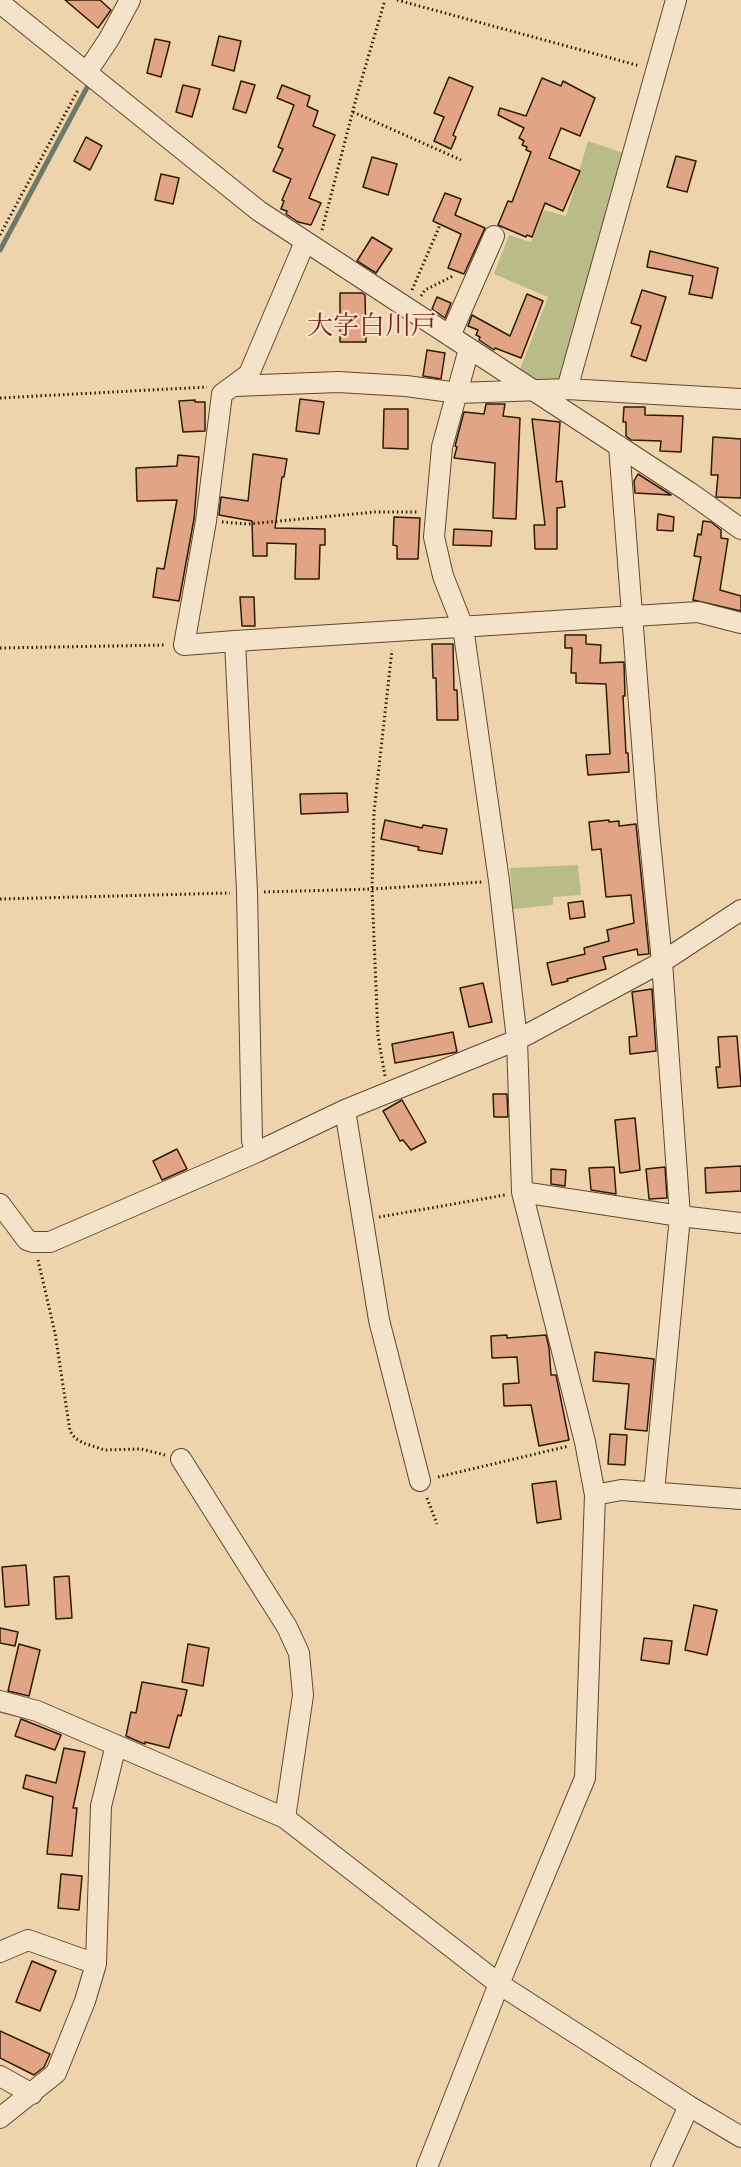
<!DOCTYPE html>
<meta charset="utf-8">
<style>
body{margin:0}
canvas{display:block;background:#eed4ac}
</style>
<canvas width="741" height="2167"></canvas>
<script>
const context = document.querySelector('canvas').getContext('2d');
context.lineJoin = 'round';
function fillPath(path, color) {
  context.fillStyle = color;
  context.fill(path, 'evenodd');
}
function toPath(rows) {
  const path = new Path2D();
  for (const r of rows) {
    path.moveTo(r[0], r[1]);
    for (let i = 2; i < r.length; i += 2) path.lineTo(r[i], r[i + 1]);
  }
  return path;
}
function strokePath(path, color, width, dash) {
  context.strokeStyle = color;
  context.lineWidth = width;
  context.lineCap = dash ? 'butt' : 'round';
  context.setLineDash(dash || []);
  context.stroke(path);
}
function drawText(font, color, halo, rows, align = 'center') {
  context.font = font + ' Vollkorn,"Noto Serif JP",serif';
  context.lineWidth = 4.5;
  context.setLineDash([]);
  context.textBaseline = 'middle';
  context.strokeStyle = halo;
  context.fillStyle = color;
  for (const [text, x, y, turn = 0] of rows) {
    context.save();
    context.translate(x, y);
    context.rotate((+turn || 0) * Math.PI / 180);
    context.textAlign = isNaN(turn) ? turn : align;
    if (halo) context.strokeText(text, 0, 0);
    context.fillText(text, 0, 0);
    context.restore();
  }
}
const green = toPath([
 [588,141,623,153,562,383,533,384,519,372,548,297,494,274,509,235,531,242,544,210,566,216],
 [578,865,581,895,553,897,553,905,513,909,510,868]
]);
const stream = toPath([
 [0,250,91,80]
]);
const building = toPath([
 [65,0,100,0,111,10,98,28,65,0],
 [219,36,241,41,234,71,212,65,219,36],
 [155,39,170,42,161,77,147,73,155,39],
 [449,77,473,87,453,135,456,137,451,149,434,141,444,117,434,113,449,77],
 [542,78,561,86,563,81,595,98,580,136,561,128,549,158,580,171,563,211,545,203,532,237,527,235,526,237,498,225,508,201,512,202,531,152,526,150,527,147,522,145,524,141,519,138,524,128,498,115,500,108,526,116,542,78],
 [241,81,255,85,246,113,233,109,241,81],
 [183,85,200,89,192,117,176,112,183,85],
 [282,85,310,96,307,106,318,111,313,126,335,135,309,198,321,203,311,225,298,222,286,214,287,211,281,209,284,201,282,200,291,179,273,171,283,149,278,147,294,105,277,98,282,85],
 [86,137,102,146,90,170,74,161,86,137],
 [676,156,696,161,687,192,667,187,676,156],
 [372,157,397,164,388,195,363,187,372,157],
 [161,174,179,178,173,204,155,200,161,174],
 [445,193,461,199,455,215,485,228,464,274,448,268,461,234,433,221,445,193],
 [372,237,392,249,376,273,357,261,372,237],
 [650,251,718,268,712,298,689,294,693,276,647,267,650,251],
 [642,290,666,297,646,361,631,356,641,326,631,323,642,290],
 [340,293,362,293,365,295,366,342,340,342,340,293],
 [527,294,543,301,521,358,495,348,494,350,479,340,480,337,476,335,478,330,468,326,472,315,510,336,527,294],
 [437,297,451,303,445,318,432,309,437,297],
 [427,350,445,353,441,379,423,376,427,350],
 [300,399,324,402,319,434,296,431,300,399],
 [195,400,195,402,205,402,205,431,183,432,179,401,195,400],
 [486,404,505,404,503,416,520,418,516,519,493,518,495,463,454,458,457,447,455,446,464,412,484,414,486,404],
 [624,407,645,407,645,415,683,416,681,452,660,451,661,441,631,440,626,436,626,422,623,422,624,407],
 [384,409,408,409,408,449,383,448,384,409],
 [532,419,560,422,556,482,562,481,565,507,557,508,557,549,535,549,534,525,545,525,532,419],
 [713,437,741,439,741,498,716,497,718,475,711,475,713,437],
 [253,454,287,459,284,477,282,477,275,528,325,529,325,545,320,545,319,579,295,579,296,544,267,543,267,556,253,556,252,521,219,515,221,497,248,501,253,454],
 [178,455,199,457,194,519,179,601,153,597,157,568,164,569,177,500,137,501,136,468,177,466,178,455],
 [638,474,671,495,635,493,634,481,638,474],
 [658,514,674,517,673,531,657,530,658,514],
 [394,517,420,518,418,559,397,559,397,546,393,545,394,517],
 [703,521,711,522,721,530,721,538,728,539,720,590,741,596,741,611,693,600,701,557,694,556,698,534,701,535,703,521],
 [454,529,492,531,491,546,453,545,454,529],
 [240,597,254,597,255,626,242,626,240,597],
 [565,635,586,635,586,644,601,645,600,663,624,662,625,696,623,696,626,753,628,753,629,772,588,775,586,755,610,754,606,684,576,683,576,673,571,673,572,648,565,648,565,635],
 [432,644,453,644,454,690,457,690,458,720,437,720,436,678,433,678,432,644],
 [347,793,348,812,301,814,300,794,347,793],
 [385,820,422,828,423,825,447,829,442,854,418,850,419,847,381,839,385,820],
 [609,820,609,822,619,821,619,826,636,824,649,954,638,955,637,949,603,957,606,969,567,979,568,981,552,985,547,963,585,954,584,948,609,941,607,930,634,923,631,895,606,897,601,849,592,850,589,822,609,820],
 [583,901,585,917,570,919,568,903,583,901],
 [483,983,492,1022,469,1027,460,988,483,983],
 [652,989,656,1051,630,1054,629,1037,637,1036,632,992,652,989],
 [453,1032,457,1052,395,1063,392,1044,453,1032],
 [737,1036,741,1086,718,1088,716,1067,720,1067,718,1037,737,1036],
 [493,1094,507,1094,508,1117,494,1117,493,1094],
 [402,1100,426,1142,411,1150,403,1140,400,1141,383,1111,402,1100],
 [635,1118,640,1170,620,1173,615,1120,635,1118],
 [177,1149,187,1169,162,1180,153,1161,177,1149],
 [741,1166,741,1191,706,1193,705,1168,741,1166],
 [614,1167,616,1194,591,1190,589,1168,614,1167],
 [665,1167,667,1198,649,1199,646,1169,665,1167],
 [551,1169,566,1170,565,1186,551,1184,551,1169],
 [507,1335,507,1338,546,1335,549,1348,551,1375,556,1375,569,1440,539,1446,531,1405,504,1406,503,1384,519,1383,517,1357,492,1358,491,1336,507,1335],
 [595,1352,654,1359,647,1431,625,1429,629,1384,593,1381,595,1352],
 [610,1434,627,1435,625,1465,608,1464,610,1434],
 [556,1481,561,1519,537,1523,532,1484,556,1481],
 [26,1565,29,1605,5,1607,2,1567,26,1565],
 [69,1576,72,1618,56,1619,54,1577,69,1576],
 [694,1605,717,1610,707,1655,685,1650,694,1605],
 [0,1628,18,1632,15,1646,0,1643,0,1628],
 [644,1638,672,1641,669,1664,641,1660,644,1638],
 [19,1644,40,1650,29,1696,8,1691,19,1644],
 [188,1644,209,1648,203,1686,182,1682,188,1644],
 [142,1682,187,1690,181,1716,178,1715,169,1748,145,1742,145,1744,142,1743,126,1736,131,1712,136,1713,142,1682],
 [21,1719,61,1735,55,1750,15,1736,21,1719],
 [64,1748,85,1752,73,1808,77,1808,72,1856,47,1854,53,1797,23,1788,26,1775,56,1783,64,1748],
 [61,1874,82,1876,79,1910,58,1908,61,1874],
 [32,1961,56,1971,40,2011,16,2002,32,1961],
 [0,2031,50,2054,44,2067,34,2075,0,2058,0,2031]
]);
const path = toPath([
 [397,0,640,66],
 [353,112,461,160],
 [322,230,357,95,385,0],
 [0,235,78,90],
 [412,290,440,225],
 [421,296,425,290,453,276],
 [0,398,207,387],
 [222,522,248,524,375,512,419,512],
 [0,648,166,645],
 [264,892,372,889,482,882],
 [0,899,230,893],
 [385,1076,378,1036,372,889,374,812,392,650],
 [379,1217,505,1195],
 [38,1260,55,1333,70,1431,75,1438,83,1443,105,1450,141,1449,165,1455],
 [438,1477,569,1446],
 [427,1498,437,1524]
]);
const minor = toPath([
 [0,3,259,211,689,492,741,529],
 [87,72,109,39,130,0],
 [450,336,494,236],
 [235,386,338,382,406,386,458,393,567,389,676,0],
 [567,389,741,399],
 [619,446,648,821,662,962,680,1216,654,1492],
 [235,641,184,645,206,521,222,394,249,374,305,242],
 [257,1152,252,1141,247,892,235,641,698,612,741,623],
 [522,1192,680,1216,741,1223],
 [0,1204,27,1240,33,1242,50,1242,257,1152,345,1110],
 [181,1459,287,1627,299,1653,303,1695,285,1818],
 [420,1481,379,1320,345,1110,517,1040,662,962,741,910],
 [595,1495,621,1490,741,1499],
 [0,1701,37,1711,285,1818,499,1984,689,2106,741,2137],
 [0,1952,28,1940,96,1964],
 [0,2076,32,2094],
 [0,2118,56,2073,85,2001,96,1964,101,1806,116,1745],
 [427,2167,499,1984,585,1778,595,1495,585,1442,522,1192,517,1040,499,881,463,627,443,576,434,537,442,447,469,349],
 [661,2167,689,2106]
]);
const neighbourhoodNames = [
 ["大字白川戸",372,329]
];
fillPath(green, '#babc88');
strokePath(stream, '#6e796a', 5);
fillPath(building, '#e1a484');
strokePath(building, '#2d1b07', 1.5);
strokePath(minor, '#5d4930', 22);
strokePath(path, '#2d1b07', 3, [1.5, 3]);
strokePath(minor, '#f4e3c9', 20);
drawText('26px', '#7a1f14', '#f4e3c9', neighbourhoodNames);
</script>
